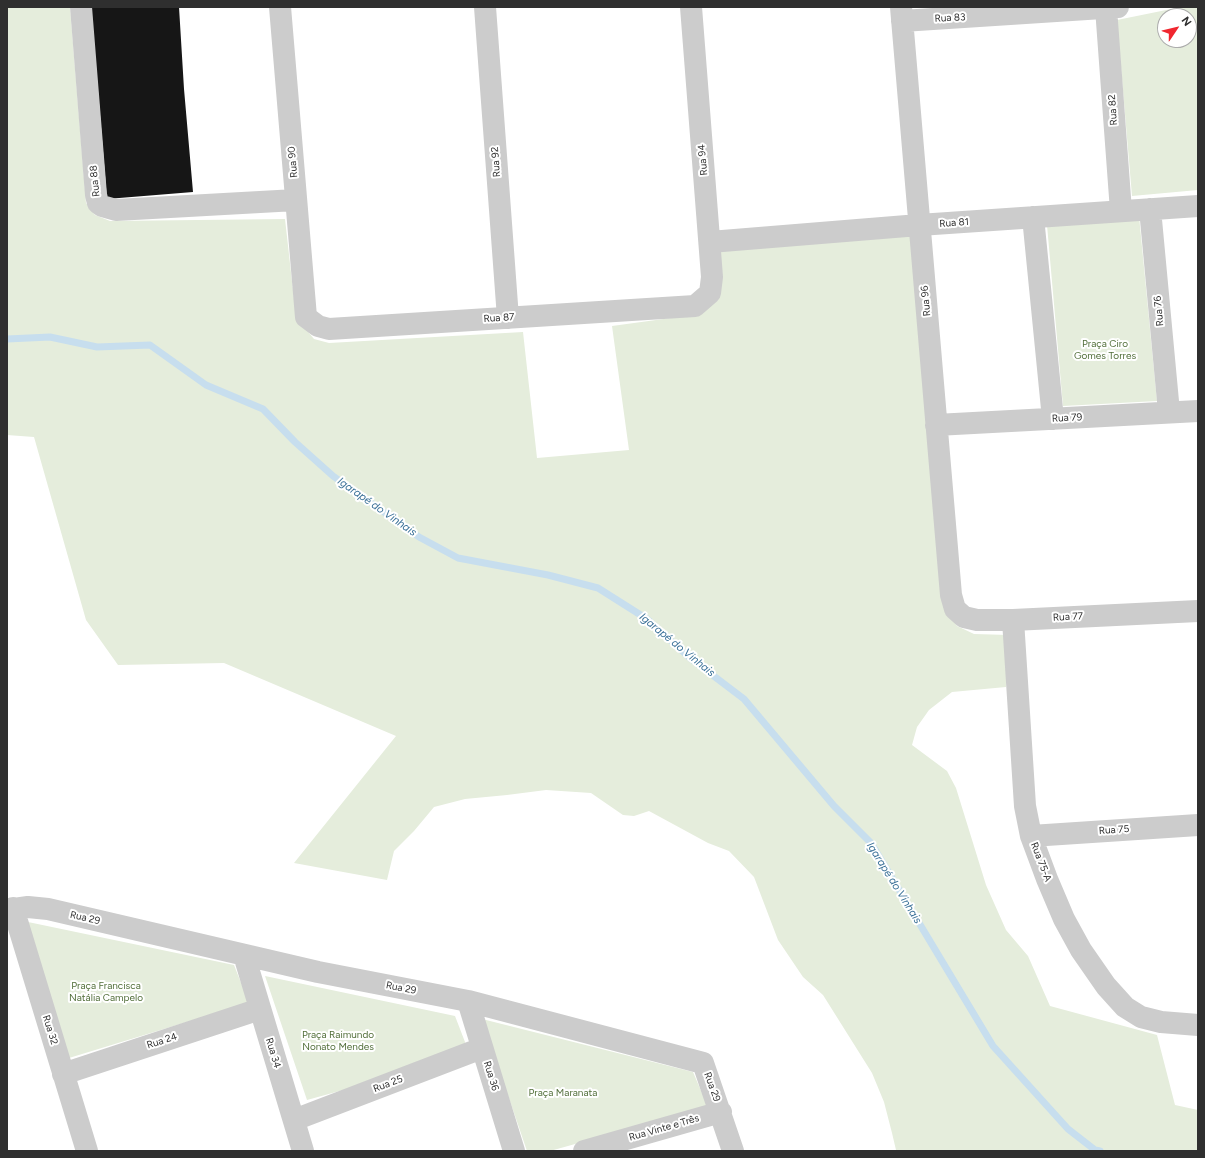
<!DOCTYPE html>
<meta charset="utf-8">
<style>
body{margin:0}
#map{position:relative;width:1205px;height:1158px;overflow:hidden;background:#fff;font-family:Figtree,sans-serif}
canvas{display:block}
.frame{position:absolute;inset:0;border:8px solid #2f2f2f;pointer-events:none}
.north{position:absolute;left:1157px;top:8px;width:40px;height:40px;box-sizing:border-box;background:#fff;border:1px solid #acacac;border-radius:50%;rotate:55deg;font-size:11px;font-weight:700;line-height:16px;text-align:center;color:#2f2f2f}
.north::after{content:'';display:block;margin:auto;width:14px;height:18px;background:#f02730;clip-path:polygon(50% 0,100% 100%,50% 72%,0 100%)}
</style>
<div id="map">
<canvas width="1205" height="1158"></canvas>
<div class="frame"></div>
<div class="north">N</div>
</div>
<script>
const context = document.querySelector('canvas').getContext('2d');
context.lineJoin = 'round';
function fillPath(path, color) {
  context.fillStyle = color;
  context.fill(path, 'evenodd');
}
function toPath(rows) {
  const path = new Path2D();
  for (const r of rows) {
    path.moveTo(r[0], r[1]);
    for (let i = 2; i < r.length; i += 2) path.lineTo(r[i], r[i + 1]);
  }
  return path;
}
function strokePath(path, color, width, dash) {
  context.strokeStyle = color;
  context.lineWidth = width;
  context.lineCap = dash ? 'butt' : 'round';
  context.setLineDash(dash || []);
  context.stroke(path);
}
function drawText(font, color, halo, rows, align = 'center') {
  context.font = font + ' Figtree,sans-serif';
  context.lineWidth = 4;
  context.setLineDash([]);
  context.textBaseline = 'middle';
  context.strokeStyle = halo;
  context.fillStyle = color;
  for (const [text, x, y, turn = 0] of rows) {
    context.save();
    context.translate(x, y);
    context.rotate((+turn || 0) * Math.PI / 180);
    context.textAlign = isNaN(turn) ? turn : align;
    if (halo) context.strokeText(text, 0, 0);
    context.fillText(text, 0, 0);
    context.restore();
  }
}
const green = toPath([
 [7,7,70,7,86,203,95,215,110,221,285,219,296,317,314,339,329,343,523,332,537,458,629,450,612,326,700,314,718,300,722,283,720,251,911,228,946,611,957,626,974,634,1009,635,1006,687,952,692,929,710,917,727,912,745,947,771,956,788,986,885,1006,930,1028,956,1050,1006,1157,1035,1175,1105,1198,1110,1198,1151,894,1151,896,1150,892,1133,884,1102,872,1073,823,995,803,977,778,940,754,877,729,851,708,843,649,811,634,816,623,815,591,793,546,790,507,795,465,799,434,807,414,831,394,851,387,880,294,863,396,736,224,663,118,665,86,620,34,437,7,435],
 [1181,7,1198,7,1198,190,1132,196,1117,20],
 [1165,16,1189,16,1189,40,1165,40],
 [1139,216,1157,401,1063,406,1047,225],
 [28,922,234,965,249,1003,69,1058],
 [265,976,455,1016,470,1055,307,1100],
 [482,1019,693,1072,708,1107,550,1151,527,1151]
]);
const stream = toPath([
 [7,339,50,337,97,347,150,345,206,385,263,409,295,442,333,476,419,537,458,558,548,575,598,588,647,619,690,658,744,699,834,806,871,843,993,1046,1068,1129,1095,1150,1100,1151]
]);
const building = toPath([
 [91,7,179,7,184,89,193,192,107,199]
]);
const minor = toPath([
 [81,7,96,195,98,203,102,206,116,210,296,200],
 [280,7,306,317,318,326,329,329,695,306,710,293,712,277,691,7],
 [485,7,508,318],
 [901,7,951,595,955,609,964,617,977,620,1013,620,1198,611],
 [1106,8,1121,211],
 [902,21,1118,7],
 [1150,209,1169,412],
 [1033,217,1053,419],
 [710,242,919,225,1198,206],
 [936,425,1198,411],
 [1013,620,1025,806,1031,836,1047,879,1064,919,1081,950,1106,986,1125,1007,1141,1017,1161,1022,1198,1025],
 [1031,836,1198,825],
 [13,908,87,1151],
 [7,910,28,907,48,909,318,972,468,1001,703,1063,733,1151],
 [244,955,303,1151],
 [468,1001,514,1151],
 [63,1074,260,1009],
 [294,1120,482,1048],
 [584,1151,721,1112]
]);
const streetNames = [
 ["Rua 83",950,18,-3],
 ["Rua 82",1113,110,-94],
 ["Rua 94",703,160,-95],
 ["Rua 90",293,162,-95],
 ["Rua 92",496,162,-94],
 ["Rua 88",95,181,-96],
 ["Rua 81",954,223,-4],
 ["Rua 96",926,301,-95],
 ["Rua 76",1159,311,-95],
 ["Rua 87",499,318,-4],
 ["Rua 79",1067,418,-3],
 ["Rua 77",1068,617,-3],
 ["Rua 75",1114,830,-4],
 ["Rua 75-A",1041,862,69],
 ["Rua 29",85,918,13],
 ["Rua 29",401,988,11],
 ["Rua 32",50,1030,73],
 ["Rua 24",162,1041,-18],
 ["Rua 34",273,1053,73],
 ["Rua 36",491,1076,73],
 ["Rua 25",388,1084,-21],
 ["Rua 29",712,1087,70],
 ["Rua Vinte e Três",664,1128,-16]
];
const parkNames = [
 ["Praça Ciro",1105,344],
 ["Gomes Torres",1105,356],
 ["Praça Francisca",106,986],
 ["Natália Campelo",106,998],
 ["Praça Raimundo",338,1035],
 ["Nonato Mendes",338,1047],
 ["Praça Maranata",563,1093]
];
const waterNames = [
 ["Igarapé do Vinhais",377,507,35],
 ["Igarapé do Vinhais",677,645,39],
 ["Igarapé do Vinhais",894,883,58]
];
fillPath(green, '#e5eddc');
strokePath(stream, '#c7deee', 7);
fillPath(building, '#161616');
strokePath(minor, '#ccc', 22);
drawText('10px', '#2f2f2f', '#fff', streetNames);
drawText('10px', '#516e39', '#fff', parkNames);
drawText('italic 11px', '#386f97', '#fff', waterNames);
</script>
